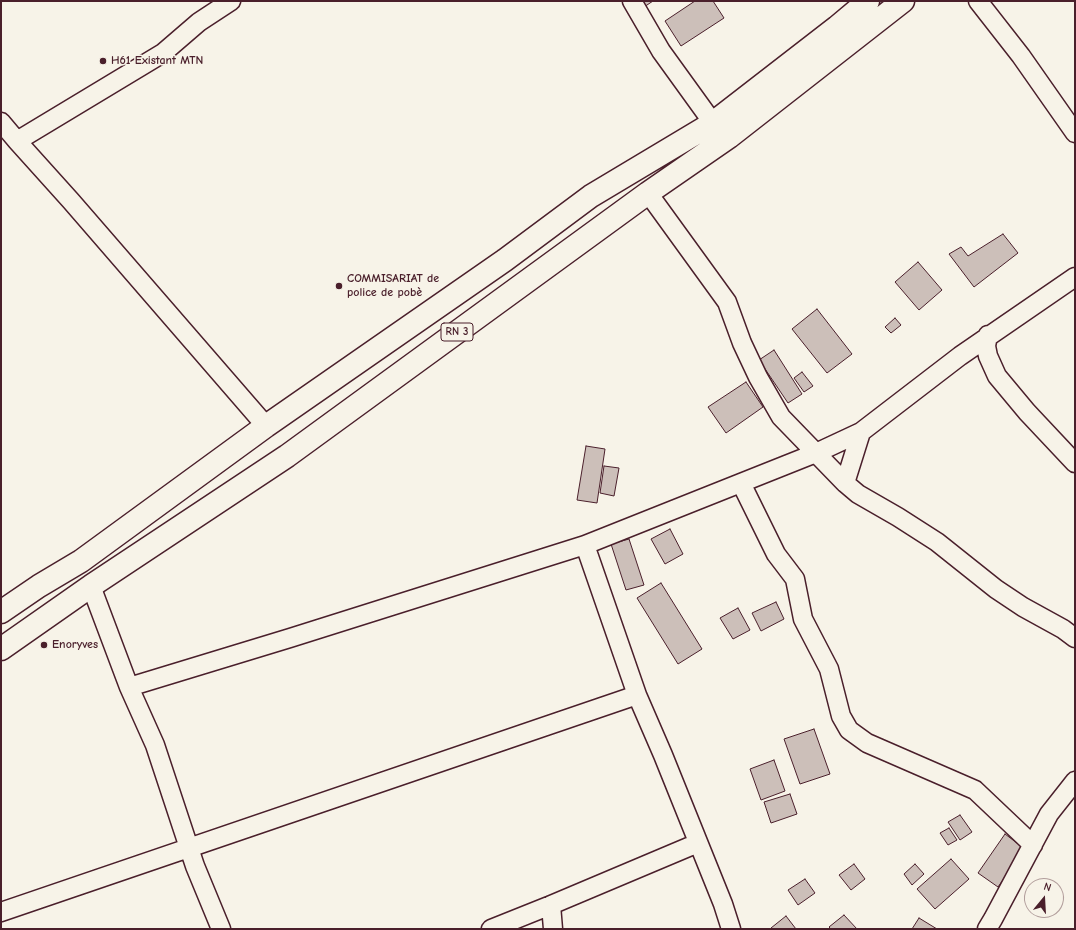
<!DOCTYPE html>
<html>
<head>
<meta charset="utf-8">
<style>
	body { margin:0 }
	#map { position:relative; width:1076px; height:930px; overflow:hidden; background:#f7f3e8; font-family:"Comic Neue",sans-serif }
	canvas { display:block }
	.frame { position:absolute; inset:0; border:2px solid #4a1f2b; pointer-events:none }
	.north { position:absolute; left:1024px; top:878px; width:40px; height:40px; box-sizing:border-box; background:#f7f3e8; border:1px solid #b29e9c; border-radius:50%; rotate:18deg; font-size:11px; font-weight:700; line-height:16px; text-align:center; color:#4a1f2b }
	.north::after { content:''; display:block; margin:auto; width:14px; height:18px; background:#4a1f2b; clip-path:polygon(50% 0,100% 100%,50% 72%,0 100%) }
</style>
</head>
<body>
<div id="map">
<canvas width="1076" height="930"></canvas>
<div class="frame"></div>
<div class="north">N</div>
</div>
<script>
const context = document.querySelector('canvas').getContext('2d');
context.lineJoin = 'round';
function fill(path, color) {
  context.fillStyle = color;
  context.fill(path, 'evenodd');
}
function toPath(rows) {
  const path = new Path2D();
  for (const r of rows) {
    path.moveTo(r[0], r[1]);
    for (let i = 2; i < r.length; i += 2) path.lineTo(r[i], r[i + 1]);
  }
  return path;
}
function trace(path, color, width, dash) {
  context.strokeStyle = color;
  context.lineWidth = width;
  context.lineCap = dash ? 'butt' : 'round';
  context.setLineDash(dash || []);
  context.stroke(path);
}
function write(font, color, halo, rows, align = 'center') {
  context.font = font + ' "Comic Neue",sans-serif';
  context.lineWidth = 3;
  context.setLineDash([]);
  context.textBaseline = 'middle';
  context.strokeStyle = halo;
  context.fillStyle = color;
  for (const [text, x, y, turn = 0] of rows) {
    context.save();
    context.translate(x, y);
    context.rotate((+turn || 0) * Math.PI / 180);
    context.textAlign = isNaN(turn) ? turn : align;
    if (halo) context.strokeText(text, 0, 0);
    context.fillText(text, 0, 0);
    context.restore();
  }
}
const building = toPath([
	[640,1,653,1,644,7,640,1],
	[695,1,713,1,724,18,681,46,665,21,695,1],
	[1003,234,1018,253,974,287,949,254,961,247,968,256,1003,234],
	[918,262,942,290,919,310,895,282,918,262],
	[817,309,852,354,827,373,792,329,817,309],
	[895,318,901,325,891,333,885,327,895,318],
	[774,350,802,394,788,403,759,360,774,350],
	[802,372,813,386,804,392,794,378,802,372],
	[746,382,763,407,726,433,708,407,746,382],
	[586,446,605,449,597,503,577,500,586,446],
	[604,466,619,468,614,496,600,493,604,466],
	[670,529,683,554,665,564,651,539,670,529],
	[629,539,644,585,626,590,611,544,629,539],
	[661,583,702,649,678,664,637,598,661,583],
	[776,602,784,619,761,631,752,613,776,602],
	[738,608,750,630,733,639,720,618,738,608],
	[814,729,830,774,800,784,784,739,814,729],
	[774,760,785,791,761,800,750,769,774,760],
	[790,794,797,814,771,823,764,802,790,794],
	[960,815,972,832,960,840,948,822,960,815],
	[949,828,957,840,948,845,940,833,949,828],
	[1005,834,1025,849,998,887,978,873,1005,834],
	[951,859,969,879,935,909,917,889,951,859],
	[854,864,865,879,851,890,839,875,854,864],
	[915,864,924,874,912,885,904,874,915,864],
	[805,879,815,893,798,905,788,890,805,879],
	[844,915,857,929,831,929,829,927,844,915],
	[786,916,796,929,772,929,771,928,786,916],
	[919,918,937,929,912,929,919,918]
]);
const street = toPath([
	[632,1,661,51,713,123],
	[978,1,1021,56,1075,133],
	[1,122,17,141,71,201,266,426],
	[17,141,163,53,199,22,231,1],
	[648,193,727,302,742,343,758,377,781,417,845,483,858,494,898,517,937,542,996,589,1023,607,1063,629,1075,638],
	[988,335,986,346,988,356,997,376,1027,412,1075,463],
	[741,483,776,554,795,579,803,619,829,669,841,716,849,730,867,743,975,790,1033,845],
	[845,483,861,432],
	[585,545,637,695,663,755,723,904,731,929],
	[91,586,129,687,155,745,195,866,221,929],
	[129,687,290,638,585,545,816,453,861,432,960,356,1075,277],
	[551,905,553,929],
	[1,912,637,695],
	[491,929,551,905,698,843],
	[987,929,993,919,1049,814,1075,781]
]);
const primary = toPath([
	[1,612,39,586,81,561,266,426,505,260,591,196,713,123,837,27,868,1],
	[1,649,91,586,287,456,648,193,729,137,903,1]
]);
const markers = [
	[103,61,4,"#4a1f2b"],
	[339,286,4,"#4a1f2b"],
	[44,645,4,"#4a1f2b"]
];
const shields = [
	[457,332,32]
];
const shieldNames = [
	["RN 3",457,332]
];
const poiNames = [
	["H61 Existant MTN",111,61],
	["COMMISARIAT de",347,279],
	["police de pobè",347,293],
	["Enoryves",52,645]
];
fill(building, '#ccbfb9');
trace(building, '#4a1f2b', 1);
trace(street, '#4a1f2b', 21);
trace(primary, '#4a1f2b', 25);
trace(street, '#f7f3e8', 18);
trace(primary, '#f7f3e8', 22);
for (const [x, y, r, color] of markers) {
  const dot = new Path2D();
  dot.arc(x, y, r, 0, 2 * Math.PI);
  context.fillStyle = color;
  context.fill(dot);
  trace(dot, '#f7f3e8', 1.5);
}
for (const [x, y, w] of shields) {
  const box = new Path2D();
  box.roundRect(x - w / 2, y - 9, w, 18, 3);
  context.fillStyle = '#f7f3e8';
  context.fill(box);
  trace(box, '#4a1f2b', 1);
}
write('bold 11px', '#4a1f2b', null, shieldNames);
write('bold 12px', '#4a1f2b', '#f7f3e8', poiNames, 'left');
</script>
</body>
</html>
